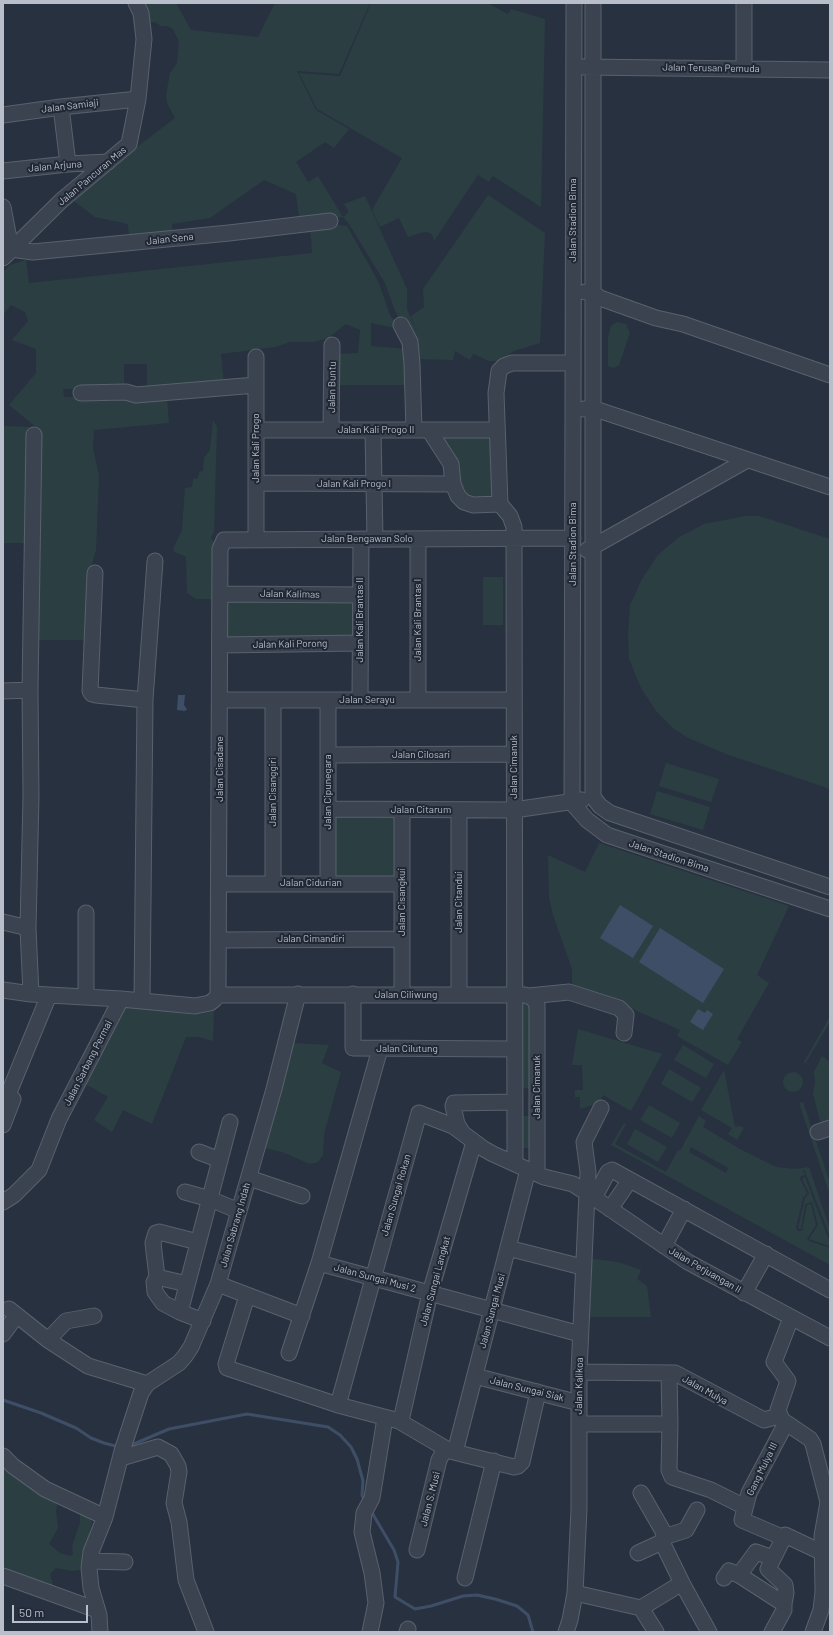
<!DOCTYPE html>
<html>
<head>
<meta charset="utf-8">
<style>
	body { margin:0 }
	#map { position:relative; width:833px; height:1635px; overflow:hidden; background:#283140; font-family:Barlow,sans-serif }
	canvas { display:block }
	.frame { position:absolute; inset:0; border:4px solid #b8beca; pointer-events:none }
	.scale { position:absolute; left:12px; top:1605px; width:76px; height:18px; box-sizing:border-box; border:2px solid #b8beca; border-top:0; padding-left:5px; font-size:12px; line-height:14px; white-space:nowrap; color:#b8beca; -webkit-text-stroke:3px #202835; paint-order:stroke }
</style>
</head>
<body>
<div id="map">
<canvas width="833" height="1635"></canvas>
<div class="frame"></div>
<div class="scale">50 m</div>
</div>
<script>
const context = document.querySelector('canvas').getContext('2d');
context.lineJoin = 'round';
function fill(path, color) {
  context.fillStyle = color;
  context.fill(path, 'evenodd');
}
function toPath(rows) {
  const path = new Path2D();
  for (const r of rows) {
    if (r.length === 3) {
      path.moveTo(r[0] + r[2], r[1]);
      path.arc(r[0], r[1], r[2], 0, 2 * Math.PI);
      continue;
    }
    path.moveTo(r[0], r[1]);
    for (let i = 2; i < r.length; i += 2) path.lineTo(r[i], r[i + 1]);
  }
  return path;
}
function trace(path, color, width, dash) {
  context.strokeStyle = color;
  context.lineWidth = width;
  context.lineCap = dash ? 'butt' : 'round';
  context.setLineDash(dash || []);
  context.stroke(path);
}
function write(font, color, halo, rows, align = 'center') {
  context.font = font + ' Barlow,sans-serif';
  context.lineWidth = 4;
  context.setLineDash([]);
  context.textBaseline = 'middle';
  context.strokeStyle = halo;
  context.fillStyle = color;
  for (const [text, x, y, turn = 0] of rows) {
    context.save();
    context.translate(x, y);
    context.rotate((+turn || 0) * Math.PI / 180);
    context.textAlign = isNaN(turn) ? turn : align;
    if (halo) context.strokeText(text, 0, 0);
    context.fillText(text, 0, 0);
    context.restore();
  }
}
const green = toPath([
	[145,3,176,3,191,30,258,37,275,3,370,3,339,74,297,71,316,110,349,129,334,148,325,142,296,162,308,182,318,176,343,217,349,212,344,204,365,196,407,289,407,309,417,332,411,316,424,307,423,289,488,195,545,233,540,343,514,351,498,361,489,361,473,354,470,360,455,351,453,360,417,359,404,322,398,317,394,308,385,283,349,224,343,217,299,217,296,194,264,180,210,218,172,224,173,235,129,238,128,224,95,217,70,198,175,118,167,103,166,95,170,73,177,63,179,42,173,29,167,26,161,26,155,22,150,22,146,18],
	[371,3,487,3,508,14,511,9,545,19,541,207,493,176,489,182,478,175,434,241,432,234,427,232,420,233,408,237,399,218,380,227,372,210,402,158,317,109,299,73,340,76],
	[325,224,347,226,378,281,390,315,400,329,371,323,371,346,408,349,409,385,336,385,336,354,358,353,360,330,346,324,328,338,314,342,290,342,275,347,221,354,224,384,147,390,147,364,124,364,124,390,63,389,64,397,167,398,169,423,94,430,93,448,99,476,96,550,91,568,87,640,36,640,37,428,9,405,36,373,36,349,12,340,28,321,25,312,11,305,3,315,3,272,10,265,26,260,29,283,312,253,310,226],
	[617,322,626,324,630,333,619,365,614,368,608,366,608,337,611,326],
	[213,420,217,427,214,532,211,538,215,543,214,599,196,599,187,593,186,557,175,552,173,549,182,530,185,488,192,487,193,479,198,478,199,472,203,471,204,458,210,450],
	[3,426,29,427,26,543,4,543,3,542],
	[491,434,496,498,470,497,462,491,441,437],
	[745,516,758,516,772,520,830,539,830,789,726,754,688,738,673,728,656,711,641,688,629,659,628,634,630,605,642,579,658,555,679,537,704,524],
	[483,577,503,577,503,625,483,625],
	[225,599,357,600,357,630,352,637,346,639,225,637],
	[666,763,719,779,711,802,659,786],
	[657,791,710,807,703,830,650,814],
	[333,815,398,815,397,879,332,879],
	[599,843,789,906,757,975,769,983,737,1039,742,1042,728,1065,677,1036,680,1030,592,991,572,988,572,969,553,915,549,898,548,855,585,872],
	[520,1001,531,1001,531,1088,520,1088],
	[122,1004,194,1015,214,1011,213,1041,199,1037,186,1037,152,1124,123,1110,112,1132,94,1120,108,1097,82,1082],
	[830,1016,830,1022,805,1064,804,1062],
	[578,1029,662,1054,631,1111,603,1095,599,1103,580,1109,580,1097,575,1097,575,1090,583,1090,582,1065,572,1065],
	[293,1043,329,1045,322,1063,341,1072,324,1134,323,1155,318,1162,310,1164,282,1152,265,1148],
	[683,1045,714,1064,706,1078,674,1060],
	[822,1056,830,1062,830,1124,821,1125,813,1094,815,1082,814,1072],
	[669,1069,701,1088,692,1102,661,1084],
	[724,1070,735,1127,741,1126,744,1128,737,1140,728,1134,732,1128,701,1110],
	[793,1082,10],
	[803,1102,830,1183,830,1195,799,1103],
	[649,1105,680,1123,672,1138,640,1120],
	[519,1116,532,1116,532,1148,519,1148],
	[699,1116,706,1121,703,1127,740,1149,776,1167,795,1169,809,1167,830,1229,830,1237,804,1169,803,1170,805,1175,801,1176,800,1179,807,1193,803,1198,796,1228,798,1231,802,1231,807,1205,811,1204,816,1225,807,1239,809,1241,830,1248,830,1265,611,1145,624,1123,626,1124,615,1144,666,1172,678,1150,680,1151],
	[691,1147,728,1168,726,1173,689,1152],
	[635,1129,667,1147,658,1162,627,1144],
	[805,1177,830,1243,829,1246,809,1239,818,1225,812,1202,805,1204,801,1229,798,1228,805,1198,809,1193,802,1179],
	[586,1258,618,1262,641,1270,637,1279,647,1286,651,1317,588,1317],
	[3,1460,58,1499,56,1511,58,1528,49,1544,60,1553,70,1556,73,1554,72,1546,80,1523,80,1511,90,1516,92,1523,80,1570,72,1571,56,1568,50,1574,53,1586,52,1590,3,1584]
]);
const water = toPath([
	[178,695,185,695,184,705,187,709,185,711,177,710],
	[620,905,653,926,633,958,600,938],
	[660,928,724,969,703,1003,639,962],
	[698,1009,705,1013,707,1010,713,1014,703,1030,690,1022]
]);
const stream = toPath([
	[3,1400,41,1413,76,1428,91,1438,104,1443,119,1447],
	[129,1446,169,1429,247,1414,328,1427,340,1435,351,1447,357,1459,363,1481,362,1495,365,1501],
	[371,1511,394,1550,398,1562,395,1597,415,1609,431,1606,463,1596,477,1595,495,1599,517,1606,528,1615,533,1632]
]);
const minor = toPath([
	[574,3,572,803,587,820,607,835,830,909],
	[593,3,593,797,600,806,610,813,830,887],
	[744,3,744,69],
	[583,67,830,70],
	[61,107,68,164],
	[3,115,61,107,138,99],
	[3,171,68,164,108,162],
	[3,207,11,249,33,252,229,233,330,221],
	[3,258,62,200,129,144,138,99,144,39,141,13,136,3],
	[585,292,592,292,600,298,656,318,683,324,830,375],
	[401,325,410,342,412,364,414,430],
	[256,357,256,539],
	[81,393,126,392,136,395,256,385],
	[584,409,592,408,830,487],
	[331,429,332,345],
	[256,430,497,430],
	[373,430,375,539],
	[429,430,451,464,453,484,458,496,464,502,473,505,500,504,510,516,514,527,515,1163],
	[256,483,453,484],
	[500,504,496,393,499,371,504,366,512,363,573,363],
	[418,539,418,700],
	[587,550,747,460],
	[95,573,90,691,92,694,96,695,145,700],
	[220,594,361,595],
	[220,645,360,643],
	[3,691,30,690],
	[220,700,513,700],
	[273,700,273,883],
	[328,700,328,883],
	[360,700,361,539],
	[328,755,514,754],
	[328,809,514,810,582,800],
	[402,810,402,995],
	[219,884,402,884],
	[86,913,86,997],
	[3,922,28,928,31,994],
	[28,928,31,796,30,690,34,435],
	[219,940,402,939],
	[3,990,31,994,121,999,195,1006,210,1003,215,999,218,995],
	[353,994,353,1048,514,1049],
	[218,995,220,549,224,540,573,538],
	[218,995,525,995,533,998,537,1005,537,1173],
	[459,995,459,810],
	[529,996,569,992,619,1008,626,1015,624,1033],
	[142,1001,145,700,155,561],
	[3,1107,49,995],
	[601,1108,584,1142,588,1172,587,1193,688,1262,830,1338],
	[3,1125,13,1099],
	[462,1132,457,1124,453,1106,454,1103,515,1102],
	[818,1132,830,1128],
	[199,1152,220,1160],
	[249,1178,302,1196],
	[185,1192,210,1199,239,1211],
	[594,1198,608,1172,612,1170,830,1290],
	[3,1202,14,1195,39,1170,59,1119,121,999],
	[610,1209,630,1180],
	[198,1242,159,1232,156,1233,153,1243,157,1277,154,1282,155,1292,163,1303,180,1312,203,1321],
	[664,1246,684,1209],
	[508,1248,582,1267],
	[319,1263,580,1334],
	[157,1277,187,1284],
	[218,1284,302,1316],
	[744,1293,766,1254],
	[247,1296,226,1364,227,1368,338,1405,399,1421,450,1451,514,1467,518,1466,522,1462,538,1392],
	[9,1309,48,1340,88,1366,147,1384],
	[180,1312,230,1122],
	[791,1318,774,1362,788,1381,778,1410,782,1420,810,1439,813,1444,828,1502,822,1536,823,1592,821,1610,813,1632],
	[3,1334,17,1315],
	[48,1340,66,1321,94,1316],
	[289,1353,319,1263,380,1049],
	[579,1372,675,1373,764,1420,779,1416],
	[669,1373,670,1424],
	[475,1376,579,1403],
	[338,1405,419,1113,453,1126,484,1149,493,1154,544,1177,573,1184,587,1193,579,1372,579,1509,575,1593,570,1620,566,1632],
	[399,1421,402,1416,430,1293,474,1142],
	[579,1424,670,1424,669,1470,672,1477,711,1490,745,1507],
	[455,1452,528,1170],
	[3,1456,13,1466,45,1489,105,1517],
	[121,1458,158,1447,171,1454,178,1466,179,1472,174,1503,179,1522,186,1580,206,1632],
	[641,1493,664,1533,662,1542,682,1583],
	[664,1537,686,1530,697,1510],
	[784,1538,742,1520,749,1493,786,1423],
	[417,1550,439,1460,445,1449],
	[638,1553,662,1542],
	[90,1561,125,1562],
	[3,1576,97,1610],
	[465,1578,494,1461],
	[724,1578,729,1571,739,1575],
	[575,1593,641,1608,656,1632],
	[784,1604,786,1593,785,1585,768,1569,785,1535,821,1552],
	[641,1608,682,1583,709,1632],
	[100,1632,99,1615,91,1588,89,1568,91,1552,105,1517,122,1451,141,1393,147,1384,179,1363,185,1356,191,1347,218,1284,274,1089,298,994],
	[370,1632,376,1603,372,1573,362,1532,363,1523,364,1513,372,1498,385,1418],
	[407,1632,408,1629],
	[772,1632,784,1610,784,1604,739,1575,756,1552,773,1558]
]);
const streetNames = [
	["Jalan Terusan Pemuda",711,68,1],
	["Jalan Samiaji",70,106,-7],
	["Jalan Arjuna",55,166,-5],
	["Jalan Pancuran Mas",92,176,-40],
	["Jalan Stadion Bima",573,220,-90],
	["Jalan Sena",170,239,-6],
	["Jalan Buntu",332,387,-89],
	["Jalan Kali Progo II",376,430],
	["Jalan Kali Progo",256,448,-90],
	["Jalan Kali Progo I",354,484],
	["Jalan Bengawan Solo",367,539],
	["Jalan Stadion Bima",573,544,-90],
	["Jalan Kalimas",290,594,1],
	["Jalan Kali Brantas II",360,620,-90],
	["Jalan Kali Brantas I",418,620,-90],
	["Jalan Kali Porong",290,644,-1],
	["Jalan Serayu",367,700],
	["Jalan Cilosari",421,755],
	["Jalan Cimanuk",514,767,-90],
	["Jalan Cisadane",220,769,-90],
	["Jalan Cisanggiri",273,792,-90],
	["Jalan Cipunegara",328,792,-90],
	["Jalan Citarum",421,810],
	["Jalan Stadion Bima",669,856,18],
	["Jalan Cidurian",311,883],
	["Jalan Cisangkui",402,902,-90],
	["Jalan Citandui",459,902,-90],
	["Jalan Cimandiri",311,939],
	["Jalan Ciliwung",406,995],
	["Jalan Cilutung",407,1049],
	["Jalan Sarbang Permai",88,1063,-63],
	["Jalan Cimanuk",537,1087,-90],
	["Jalan Sungai Rokan",396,1195,-74],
	["Jalan Sabrang Indah",235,1225,-74],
	["Jalan Perjuangan II",705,1270,30],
	["Jalan Sungai Musi 2",375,1278,15],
	["Jalan Sungai Langkat",435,1281,-75],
	["Jalan Sungai Musi",492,1311,-75],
	["Jalan Kalikoa",579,1386,-89],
	["Jalan Sungai Siak",527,1389,14],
	["Jalan Mulya",705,1390,29],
	["Gang Mulya III",762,1469,-64],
	["Jalan S. Musi",430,1499,-76]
];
fill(green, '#2b3f42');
fill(water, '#3f4e67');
trace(stream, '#3f4e67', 3);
trace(minor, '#59616d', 17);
trace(minor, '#3c4350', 15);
write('10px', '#b8beca', '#202835', streetNames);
</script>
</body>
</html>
